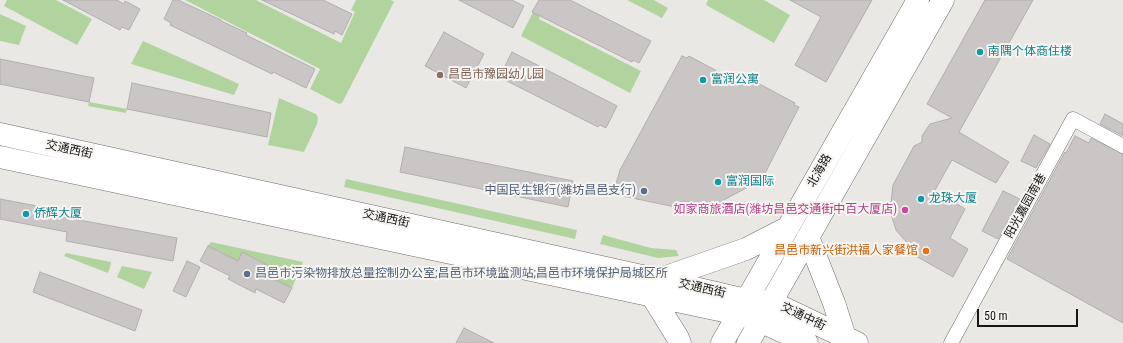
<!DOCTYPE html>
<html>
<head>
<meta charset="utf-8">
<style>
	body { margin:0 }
	#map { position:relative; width:1123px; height:343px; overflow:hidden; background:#eae8e5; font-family:"Roboto Condensed",sans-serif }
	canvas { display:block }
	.scale { position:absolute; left:977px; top:309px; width:101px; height:18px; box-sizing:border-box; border:2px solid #171615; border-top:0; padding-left:5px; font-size:12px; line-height:14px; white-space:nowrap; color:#171615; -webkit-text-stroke:3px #f7f5f2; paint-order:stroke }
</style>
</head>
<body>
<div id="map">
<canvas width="1123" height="343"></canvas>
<div class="scale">50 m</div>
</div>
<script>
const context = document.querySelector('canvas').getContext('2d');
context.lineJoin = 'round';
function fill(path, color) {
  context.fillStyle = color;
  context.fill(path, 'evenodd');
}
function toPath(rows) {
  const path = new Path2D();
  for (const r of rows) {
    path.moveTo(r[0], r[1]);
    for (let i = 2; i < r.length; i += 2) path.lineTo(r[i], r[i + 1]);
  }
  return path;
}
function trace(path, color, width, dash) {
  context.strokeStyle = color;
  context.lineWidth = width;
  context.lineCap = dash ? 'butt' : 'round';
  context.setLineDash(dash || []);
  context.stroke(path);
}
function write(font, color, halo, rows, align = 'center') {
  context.font = font + ' "Roboto Condensed","Noto Sans SC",sans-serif';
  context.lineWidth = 4;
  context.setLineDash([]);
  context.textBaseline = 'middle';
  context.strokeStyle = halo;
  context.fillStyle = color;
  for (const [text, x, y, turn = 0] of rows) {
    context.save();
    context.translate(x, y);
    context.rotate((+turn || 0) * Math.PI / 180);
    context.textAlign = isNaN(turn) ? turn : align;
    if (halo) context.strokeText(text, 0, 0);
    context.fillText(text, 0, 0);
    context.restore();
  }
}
const green = toPath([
	[7,0,56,0,92,19,77,45,4,6],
	[185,0,256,0,341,43,355,12,351,10,356,0,391,0,394,2,342,103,339,104,310,89,320,69],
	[627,0,654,0,668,8,662,18],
	[708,0,764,0,790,15,774,43,706,5],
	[533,12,540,16,539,19,641,71,630,93,521,36],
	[0,14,26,26,19,45,0,41],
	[143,41,239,84,234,95,131,64],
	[279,98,316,114,318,118,317,124,304,152,268,145],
	[89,102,127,109,126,113,88,106],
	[346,179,577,230,575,239,344,187],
	[603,235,651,248,676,250,679,256,658,258,600,244],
	[211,242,303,262,292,288,264,274,268,266,242,252,238,261,208,246],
	[66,253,111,262,110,267,108,273,64,256],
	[122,266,152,272,144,289,117,277]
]);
const building = toPath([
	[63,0,117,0,124,4,125,1,140,9,129,30,122,27,120,30,63,0],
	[173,0,178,0,221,20,221,21,247,33,246,35,315,69,306,88,273,72,272,74,170,25,171,23,164,19,173,0],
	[262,0,323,0,352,14,342,35,335,31,334,34,262,0],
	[459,0,512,0,524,6,513,28,459,0],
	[539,0,570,0,651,41,639,63,633,60,632,62,532,12,539,0],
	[790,0,872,0,826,82,795,65,821,17,790,0],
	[985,0,1033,0,959,132,1009,162,996,183,952,160,935,190,965,209,950,238,968,249,953,277,914,255,908,244,896,230,890,211,893,185,914,146,922,142,922,136,930,124,952,118,927,104,985,0],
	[444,32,484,54,466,88,425,66,444,32],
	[512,52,617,106,606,128,600,125,598,127,505,80,507,77,501,74,512,52],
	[682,56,687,58,689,56,743,85,746,80,751,83,752,80,795,103,794,105,799,107,758,187,752,185,720,202,707,203,682,201,680,208,613,194,620,170,682,56],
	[0,59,94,78,89,102,0,84,0,59],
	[132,83,271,113,267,137,127,109,132,83],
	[1105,114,1123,124,1123,136,1100,124,1105,114],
	[1034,135,1050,144,1036,168,1021,161,1034,135],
	[1075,136,1089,143,1091,138,1123,154,1123,323,1007,259,1065,152,1066,153,1075,136],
	[405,147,573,181,568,207,400,172,405,147],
	[1003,191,1020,199,998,239,982,231,1003,191],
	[0,199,53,209,52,215,177,238,173,261,66,241,67,232,0,219,0,199],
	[208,246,238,261,242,252,269,266,264,274,292,288,284,303,256,289,255,293,228,279,230,276,200,261,208,246],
	[187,261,200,267,186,297,173,291,187,261],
	[40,272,142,310,135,331,33,292,40,272],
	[464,328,494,343,456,343,464,328]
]);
const street = toPath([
	[951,343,1073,119,1123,146]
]);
const primary = toPath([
	[0,134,660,280,746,300,771,302,857,343],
	[0,157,738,314,760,321,807,343],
	[808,237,834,303,845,337],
	[660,279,746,249,787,228],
	[652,296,678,338,680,343],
	[722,343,918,0],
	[748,343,943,0]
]);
const markers = [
	[980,52,4,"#0f9aa8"],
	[440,75,4,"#8d6e63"],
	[703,80,4,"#0f9aa8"],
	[718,182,4,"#0f9aa8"],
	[644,191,4,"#5c6f8a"],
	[921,199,4,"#0f9aa8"],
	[905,210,4,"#d1479c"],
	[26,214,4,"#0f9aa8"],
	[926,251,4,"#e8710a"],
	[247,274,4,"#5c6f8a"]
];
const cultureNames = [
	["南隅个体商住楼",988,52],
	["富润公寓",711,80],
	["富润国际",726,182],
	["龙珠大厦",929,199],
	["侨辉大厦",34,214]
];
const educationNames = [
	["昌邑市豫园幼儿园",448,75]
];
const streetNames = [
	["交通西街",69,150,12],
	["北海路",820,171,-60],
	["阳光嘉园南巷",1026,206,-61],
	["交通西街",386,219,12],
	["交通西街",702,289,13],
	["交通中街",803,317,26]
];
const serviceNames = [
	["中国民生银行(潍坊昌邑支行)",636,191],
	["昌邑市污染物排放总量控制办公室;昌邑市环境监测站;昌邑市环境保护局城区所",255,274,"left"]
];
const hotelNames = [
	["如家商旅酒店(潍坊昌邑交通街中百大厦店)",897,210]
];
const foodNames = [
	["昌邑市新兴街洪福人家餐馆",918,251]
];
fill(green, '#b1d49e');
fill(building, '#cac6c6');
trace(building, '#b2aeae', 1);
trace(street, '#6f6d6b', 15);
trace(primary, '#6f6d6b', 23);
trace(street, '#fff', 14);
trace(primary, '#fff', 22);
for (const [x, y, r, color] of markers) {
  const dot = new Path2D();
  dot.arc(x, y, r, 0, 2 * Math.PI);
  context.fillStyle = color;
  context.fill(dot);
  trace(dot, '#f7f5f2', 1.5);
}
write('12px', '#0d838f', '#f7f5f2', cultureNames, 'left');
write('12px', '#785e54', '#f7f5f2', educationNames, 'left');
write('12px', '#171615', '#f7f5f2', streetNames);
write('12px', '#4e5e75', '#f7f5f2', serviceNames, 'right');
write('12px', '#b23c85', '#f7f5f2', hotelNames, 'right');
write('12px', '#c56008', '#f7f5f2', foodNames, 'right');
</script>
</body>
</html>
